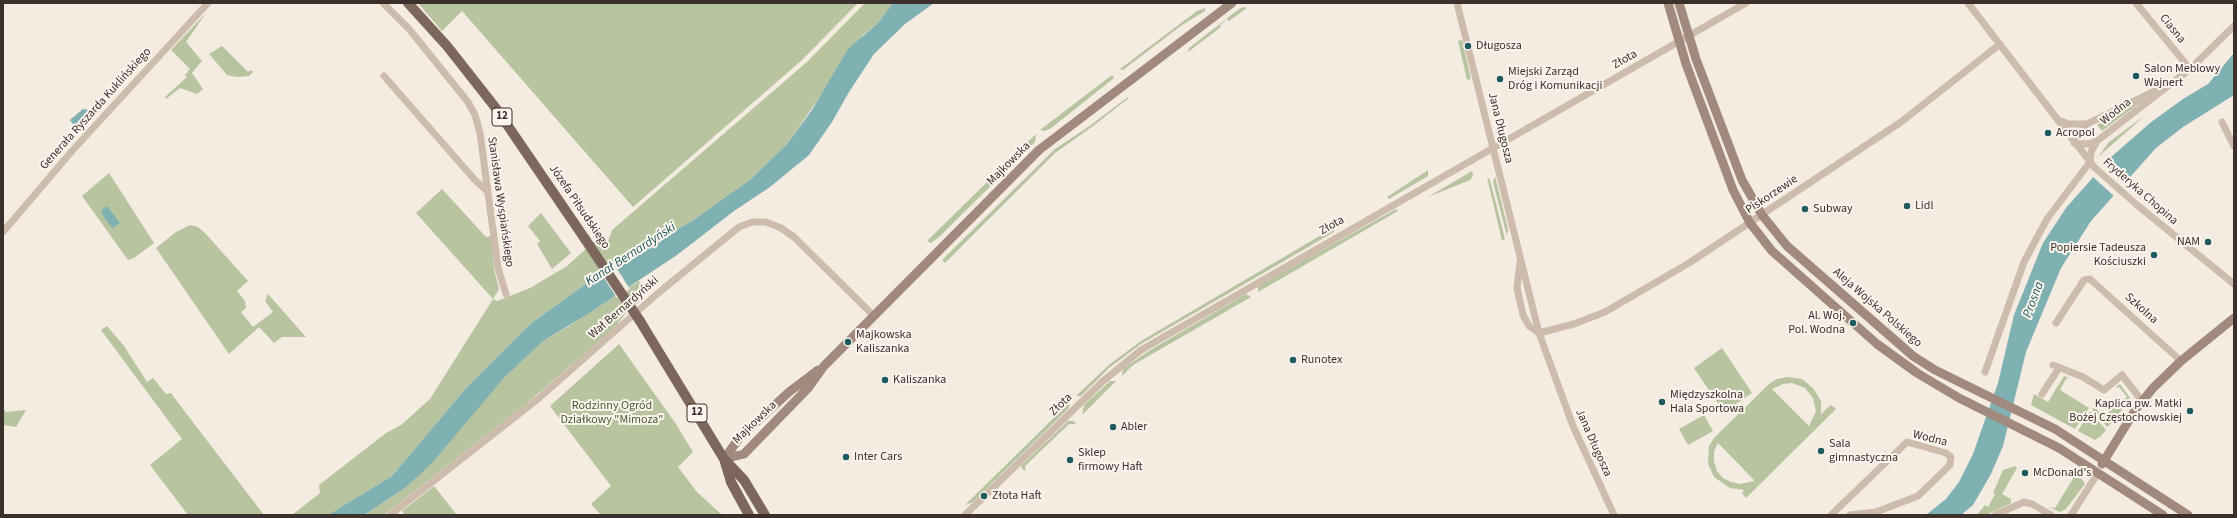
<!DOCTYPE html>
<html>
<head>
<meta charset="utf-8">
<style>
	body { margin:0 }
	#map { position:relative; width:2237px; height:518px; overflow:hidden; background:#f4ebe1; font-family:"Source Sans 3",sans-serif }
	canvas { display:block }
	.frame { position:absolute; inset:0; border:4px solid #3b302b; pointer-events:none }
</style>
</head>
<body>
<div id="map">
<canvas width="2237" height="518"></canvas>
<div class="frame"></div>
</div>
<script>
const context = document.querySelector('canvas').getContext('2d');
context.lineJoin = 'round';
function fill(path, color) {
  context.fillStyle = color;
  context.fill(path, 'evenodd');
}
function toPath(rows) {
  const path = new Path2D();
  for (const r of rows) {
    path.moveTo(r[0], r[1]);
    for (let i = 2; i < r.length; i += 2) path.lineTo(r[i], r[i + 1]);
  }
  return path;
}
function trace(path, color, width, dash) {
  context.strokeStyle = color;
  context.lineWidth = width;
  context.lineCap = dash ? 'butt' : 'round';
  context.setLineDash(dash || []);
  context.stroke(path);
}
function write(font, color, halo, rows, align = 'center') {
  context.font = font + ' "Source Sans 3",sans-serif';
  context.lineWidth = 4;
  context.setLineDash([]);
  context.textBaseline = 'middle';
  context.strokeStyle = halo;
  context.fillStyle = color;
  for (const [text, x, y, turn = 0] of rows) {
    context.save();
    context.translate(x, y);
    context.rotate((+turn || 0) * Math.PI / 180);
    context.textAlign = isNaN(turn) ? turn : align;
    if (halo) context.strokeText(text, 0, 0);
    context.fillText(text, 0, 0);
    context.restore();
  }
}
const green = toPath([
	[418,3,858,3,802,60,633,207,462,11,442,31],
	[865,3,893,3,878,23,863,35,787,144,751,179,695,219,590,281,530,324,467,387,392,476,328,515,292,515,320,493,319,485,386,433,401,425,430,399,493,299,416,213,442,189,486,237,491,236,494,269,499,289,493,299,497,301,530,288,567,266,599,237,606,241,609,239,612,230,807,62],
	[1243,7,1247,8,1229,21,1227,19,1220,25,1221,27,1188,52,1189,48,1239,9],
	[1205,8,1205,11,1182,25,1123,70,1120,69,1197,11],
	[206,13,186,42,202,61,192,73,203,89,197,94,180,88,166,99,165,97,187,77,185,75,190,69,171,50],
	[1462,40,1471,79,1467,80,1459,45,1458,41],
	[222,46,248,72,251,70,253,72,249,76,237,77,227,75,209,54],
	[1112,75,1114,78,1050,129,1044,131,1040,130],
	[1128,97,1129,98,1093,126,1055,153,945,263,942,260,1055,149,1088,127],
	[2144,100,2102,131,2097,125,2143,100],
	[2140,119,2141,119,2098,157,2109,142],
	[1036,134,1035,142,939,237,931,243,927,241],
	[1428,170,1428,176,1389,199,1387,197],
	[1472,171,1473,176,1470,180,1428,197],
	[109,173,154,243,134,258,128,260,82,196],
	[1495,176,1508,229,1507,236,1493,182],
	[1487,177,1490,180,1505,239,1502,241],
	[1396,209,1398,211,1258,292,1258,286],
	[541,213,571,253,552,269,537,244,540,241,528,226],
	[190,225,198,227,205,233,248,281,237,291,245,301,246,308,241,312,253,327,273,312,265,301,268,294,306,337,282,337,274,343,259,327,229,354,156,248,176,232],
	[1335,227,1334,232,1141,344,1109,368,1081,396,1076,396,1110,364,1141,341],
	[639,281,647,290,644,294,644,298,629,309,615,327,584,354,526,404,384,515,364,515,405,488,503,379,543,341,569,326],
	[1246,294,1251,297,1133,365,1122,376,1123,369,1147,352],
	[107,326,124,346,147,382,153,378,166,394,171,393,176,400,264,515,188,515,150,465,182,439,101,330],
	[619,344,676,424,693,452,678,467,697,492,722,515,601,515,591,504,611,486,550,406],
	[1722,348,1752,393,1724,412,1694,368],
	[2064,376,2069,378,2066,379,2060,390,2089,408,2075,429,2031,405,2034,394,2048,402],
	[1788,377,1802,379,1813,388,1821,401,1821,414,1831,405,1836,409,1746,498,1742,493,1744,490,1730,488,1714,477,1708,464,1709,446,1714,438,1769,384,1777,379],
	[1792,383,1805,388,1813,398,1816,411,1809,426,1772,389,1783,384],
	[1718,443,1754,480,1754,481,1741,484,1731,482,1723,478,1717,471,1714,461,1714,451],
	[1110,381,1116,381,1082,415,1084,405],
	[2120,384,2130,398,2114,421,2107,427,2092,409,2095,407,2103,417,2127,397,2119,387,2115,388],
	[1070,402,1069,408,973,502,965,505],
	[3,408,6,412,26,410,16,427,3,425],
	[2090,411,2106,430,2101,436,2095,440,2078,431],
	[1704,415,1713,431,1688,445,1679,429],
	[1068,421,1074,421,1076,424,1069,424,1025,466,1026,471,1022,469,1021,466],
	[2015,466,2017,468,2002,494,2011,499,2011,503,1986,515,1977,515,1985,505,1988,507,1995,494,1993,493,2003,470],
	[2074,477,2082,479,2085,484,2066,509,2060,512,2049,507,2055,508],
	[434,486,457,515,405,515,402,511]
]);
const water = toPath([
	[893,3,934,3,905,24,874,54,849,92,832,122,809,155,770,187,734,211,677,255,588,314,543,341,503,379,431,464,405,488,364,515,328,515,392,476,467,387,530,324,590,281,695,219,751,179,787,144,812,110,848,49,878,23],
	[2234,53,2234,95,2183,127,2156,148,2091,221,2061,268,2026,352,2003,446,1991,474,1973,505,1961,515,1926,515,1946,499,1959,482,1973,454,1998,383,2014,315,2043,243,2066,208,2110,158,2150,123,2183,99,2208,84],
	[83,109,89,110,92,117,80,130,77,130,70,120],
	[107,206,120,223,112,228,102,214,102,210]
]);
const pier = toPath([
	[2103,163,2127,184,2115,197,2092,176],
	[614,264,630,289,617,298,600,272]
]);
const street = toPath([
	[383,3,409,29,468,102,475,115,480,133,498,268,506,294],
	[1457,3,1539,333,1573,426,1614,515],
	[1968,3,2094,167,2137,205,2234,284],
	[2136,3,2190,69],
	[384,76,474,179,488,192],
	[2058,120,2069,124,2087,124],
	[2222,122,2234,146],
	[2074,143,2088,144,2097,141,2190,69,2234,26],
	[2074,143,2077,134,2087,124,2155,91],
	[3,232,72,151,208,3],
	[1520,262,1517,288,1523,315,1529,326,1539,333],
	[2056,323,2084,280,2090,279,2181,361],
	[1539,333,1574,324,1605,312,1689,263,1901,122,2000,44],
	[2053,365,2083,377,2104,390,2122,375,2142,401],
	[1985,372,2024,262,2047,219,2090,162,2091,152,2097,141],
	[2042,394,2059,368],
	[390,515,538,399,657,294,739,227,752,222,766,222,781,228,794,237,874,316],
	[965,515,1102,382,1141,350,1746,3],
	[1831,515,1907,442,1946,453,1951,457,1950,465,1918,496,1876,512,1850,515],
	[1995,515,2024,502,2032,504,2051,515],
	[2071,515,2098,473]
]);
const secondary = toPath([
	[1668,3,1686,64,1733,190,1750,223,1772,251,1877,344,1917,373,1959,398,2059,448,2163,515],
	[1679,3,1696,59,1742,180,1762,215,1787,246,1913,356,1935,370,2055,429,2188,515],
	[724,459,744,454,809,387,824,366,1039,150,1232,3],
	[724,459,740,437,789,392,818,370],
	[2102,464,2136,409,2153,388,2181,361,2234,318]
]);
const primary = toPath([
	[408,3,447,46,495,107,585,239],
	[640,321,724,459,744,480,765,515],
	[725,462,731,482,749,515]
]);
const primaryBridge = toPath([
	[585,239,640,321]
]);
const markers = [
	[1468,46,4,"#1f5a5e"],
	[2136,76,4,"#1f5a5e"],
	[1500,79,4,"#1f5a5e"],
	[2048,133,4,"#1f5a5e"],
	[1907,206,4,"#1f5a5e"],
	[1805,209,4,"#1f5a5e"],
	[2208,242,4,"#1f5a5e"],
	[2154,255,4,"#1f5a5e"],
	[1853,323,4,"#1f5a5e"],
	[848,342,4,"#1f5a5e"],
	[1293,360,4,"#1f5a5e"],
	[885,380,4,"#1f5a5e"],
	[1662,402,4,"#1f5a5e"],
	[2190,411,4,"#1f5a5e"],
	[1113,427,4,"#1f5a5e"],
	[1821,451,4,"#1f5a5e"],
	[846,457,4,"#1f5a5e"],
	[1070,460,4,"#1f5a5e"],
	[2025,473,4,"#1f5a5e"],
	[984,496,4,"#1f5a5e"]
];
const shields = [
	[502,117,20],
	[697,413,20]
];
const shieldNames = [
	["12",502,117],
	["12",697,413]
];
const streetNames = [
	["Ciasna",2172,29,51],
	["Złota",1625,60,-30],
	["Generała Ryszarda Kuklińskiego",96,109,-48],
	["Wodna",2116,112,-38],
	["Jana Długosza",1500,128,76],
	["Majkowska",1009,164,-45],
	["Fryderyka Chopina",2140,192,41],
	["Piskorzewie",1772,195,-34],
	["Stanisława Wyspiańskiego",500,202,82],
	["Józefa Piłsudskiego",579,207,56],
	["Złota",1332,226,-30],
	["Wał Bernardyński",624,308,-41],
	["Aleja Wojska Polskiego",1877,308,41],
	["Szkolna",2141,309,42],
	["Złota",1061,405,-44],
	["Majkowska",755,423,-44],
	["Wodna",1930,439,14],
	["Jana Długosza",1593,443,66]
];
const poiNames = [
	["Długosza",1476,46],
	["Salon Meblowy",2144,69],
	["Wajnert",2144,83],
	["Miejski Zarząd",1508,72],
	["Dróg i Komunikacji",1508,86],
	["Acropol",2056,133],
	["Lidl",1915,206],
	["Subway",1813,209],
	["NAM",2200,242,"right"],
	["Popiersie Tadeusza",2146,248,"right"],
	["Kościuszki",2146,262,"right"],
	["Al. Woj.",1845,316,"right"],
	["Pol. Wodna",1845,330,"right"],
	["Majkowska",856,335],
	["Kaliszanka",856,349],
	["Runotex",1301,360],
	["Kaliszanka",893,380],
	["Międzyszkolna",1670,395],
	["Hala Sportowa",1670,409],
	["Kaplica pw. Matki",2182,404,"right"],
	["Bożej Częstochowskiej",2182,418,"right"],
	["Abler",1121,427],
	["Sala",1829,444],
	["gimnastyczna",1829,458],
	["Sklep",1078,453],
	["firmowy Haft",1078,467],
	["Inter Cars",854,457],
	["McDonald's",2033,473],
	["Złota Haft",992,496]
];
const parkNames = [
	["Rodzinny Ogród",612,406],
	["Działkowy \"Mimoza\"",612,420]
];
const waterNames = [
	["Kanał Bernardyński",631,255,-33],
	["Prosna",2034,300,-70]
];
fill(green, '#b8c4a0');
fill(water, '#7fb0b2');
fill(pier, '#f4ebe1');
trace(street, '#cdbbac', 7);
trace(secondary, '#a18a7d', 9);
trace(primary, '#7d675c', 10);
trace(primaryBridge, '#7d675c', 10);
for (const [x, y, r, color] of markers) {
  const dot = new Path2D();
  dot.arc(x, y, r, 0, 2 * Math.PI);
  context.fillStyle = color;
  context.fill(dot);
  trace(dot, '#fbf5ee', 1.5);
}
for (const [x, y, w] of shields) {
  const box = new Path2D();
  box.roundRect(x - w / 2, y - 9, w, 18, 3);
  context.fillStyle = '#fbf5ee';
  context.fill(box);
  trace(box, '#3b302b', 1);
}
write('bold 11px', '#3b302b', null, shieldNames);
write('12px', '#3b302b', '#fbf5ee', streetNames);
write('12px', '#3b302b', '#fbf5ee', poiNames, 'left');
write('12px', '#4a5a2e', '#fbf5ee', parkNames);
write('italic 13px', '#1f5a5e', '#fbf5ee', waterNames);
</script>
</body>
</html>
